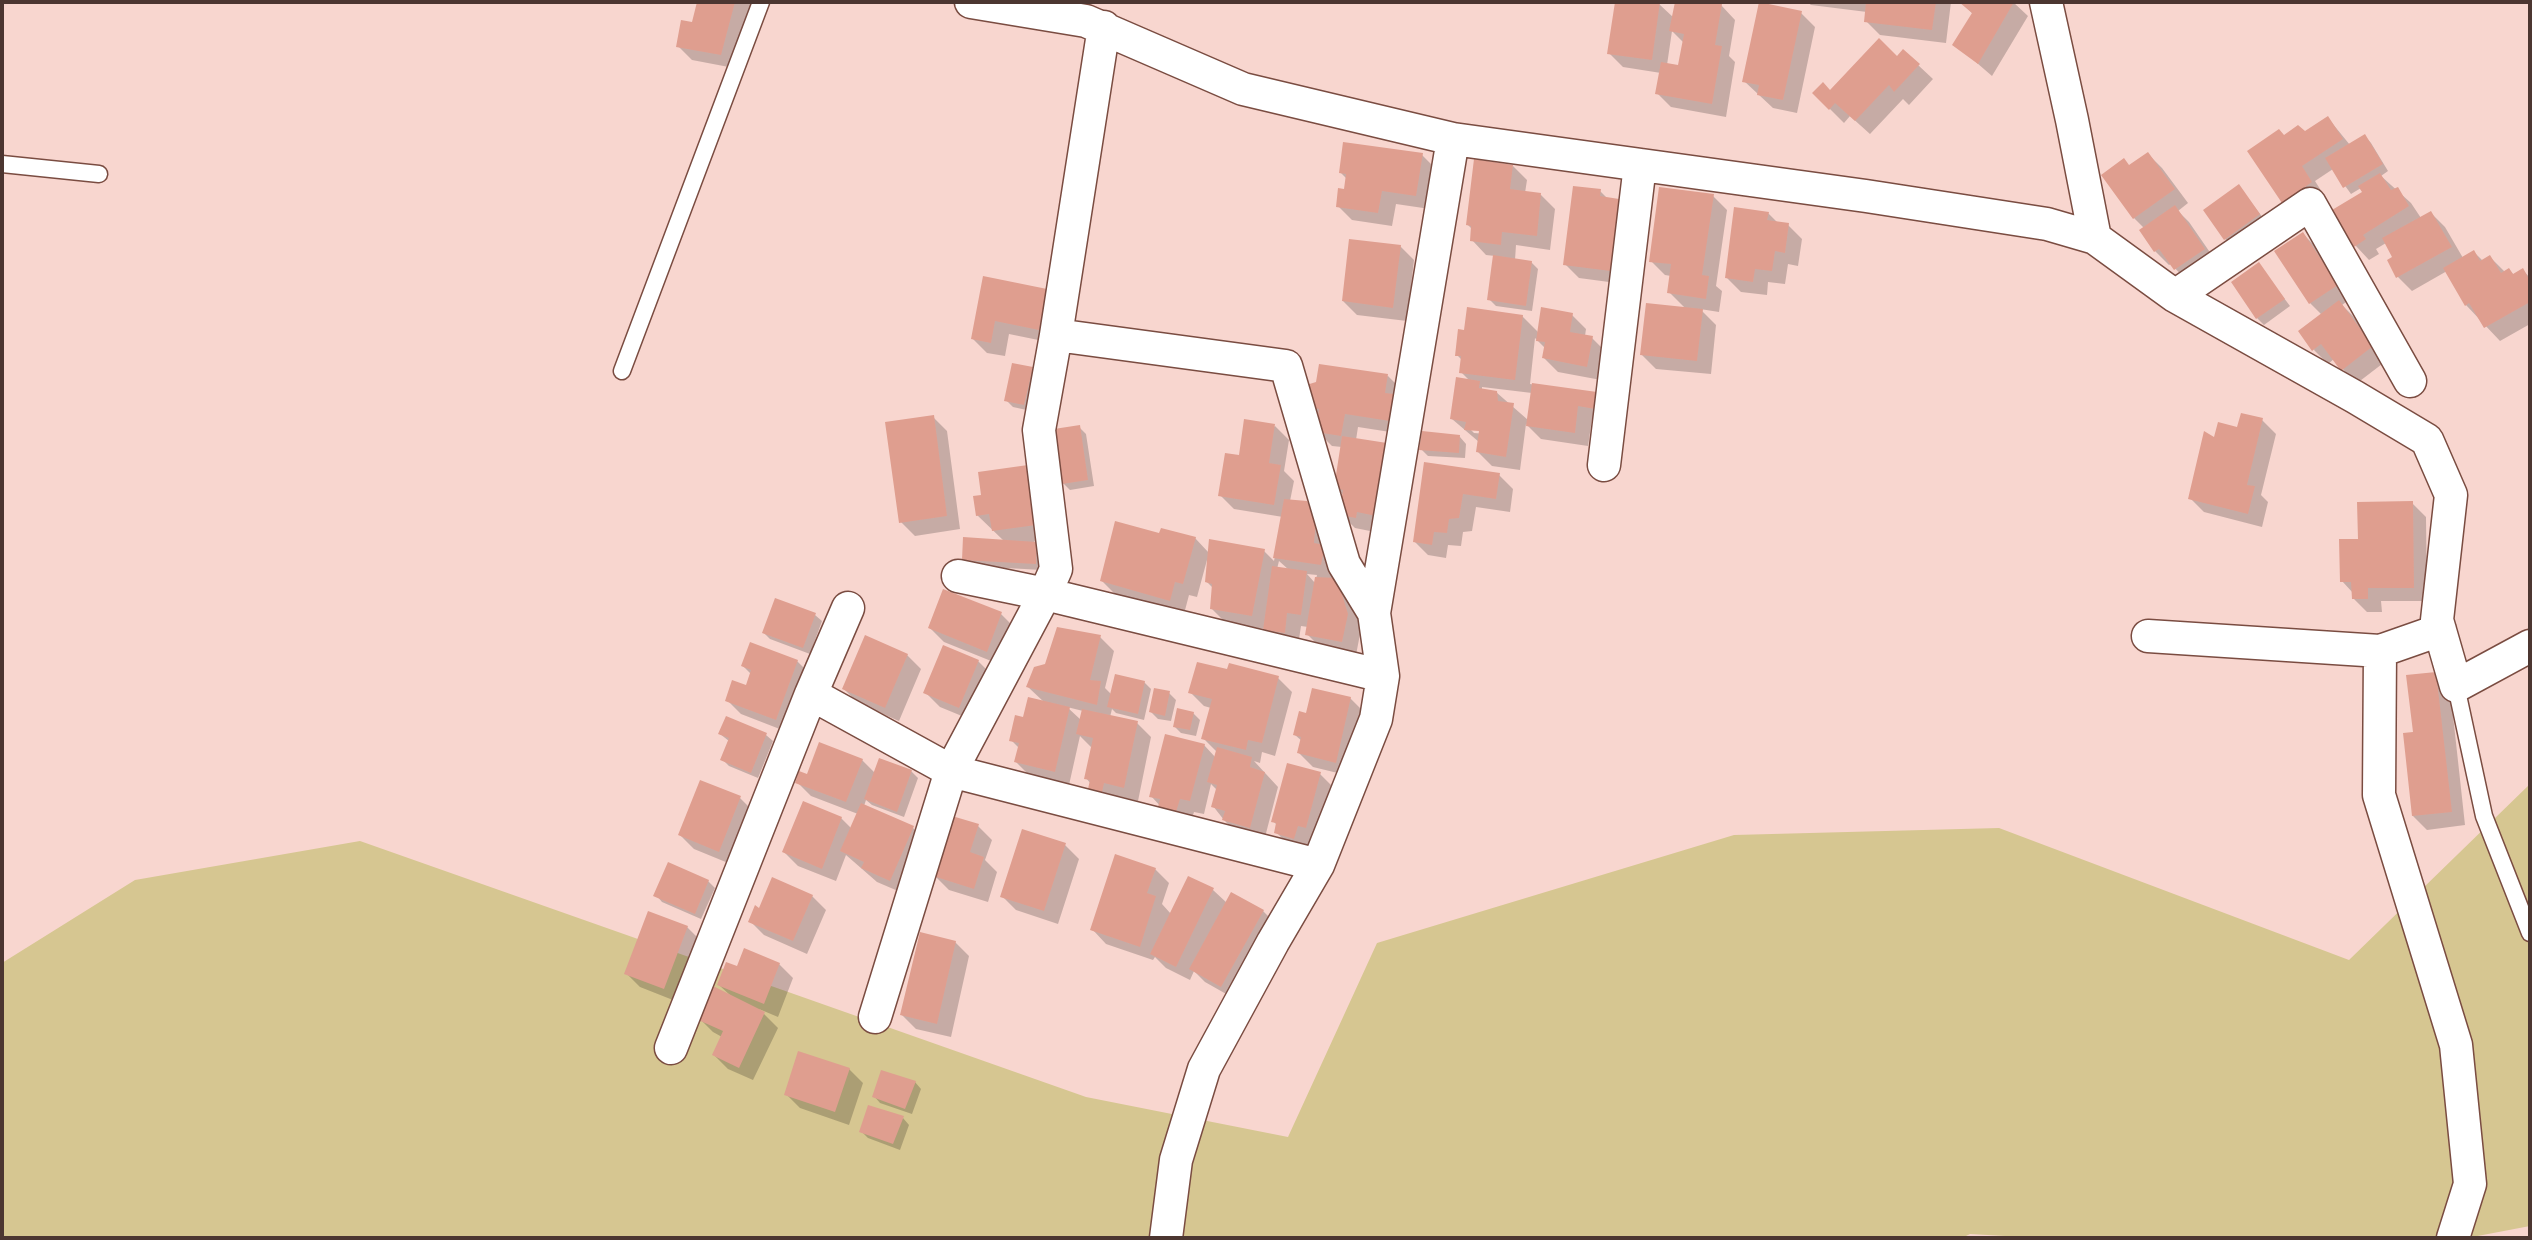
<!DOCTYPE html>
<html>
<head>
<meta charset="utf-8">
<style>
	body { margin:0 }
	#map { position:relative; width:2532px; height:1240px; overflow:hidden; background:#f8d6cf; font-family:"Roboto Condensed",sans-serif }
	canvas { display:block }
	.frame { position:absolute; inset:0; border:4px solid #4c3631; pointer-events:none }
</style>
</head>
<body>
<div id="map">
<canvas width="2532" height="1240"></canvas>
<div class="frame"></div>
</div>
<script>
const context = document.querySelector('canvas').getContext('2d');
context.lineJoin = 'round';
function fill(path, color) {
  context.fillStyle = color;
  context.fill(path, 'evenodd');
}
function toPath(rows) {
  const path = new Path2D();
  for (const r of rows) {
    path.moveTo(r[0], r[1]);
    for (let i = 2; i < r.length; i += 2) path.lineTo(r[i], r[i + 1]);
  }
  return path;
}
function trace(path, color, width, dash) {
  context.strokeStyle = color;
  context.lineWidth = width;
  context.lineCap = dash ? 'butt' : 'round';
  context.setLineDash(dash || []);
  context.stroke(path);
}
const green = toPath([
	[2530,784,2530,1226,2467,1238,2040,1238,1970,1234,1962,1238,2,1238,2,963,135,880,360,841,1086,1097,1288,1137,1377,943,1734,835,1999,828,2349,960]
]);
const shadow = toPath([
	[699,2,752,2,734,68,692,60,678,46,694,24],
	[1617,2,1659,4,1674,18,1690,6,1691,2,1702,2,1721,5,1735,20,1729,56,1735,62,1726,117,1671,107,1657,93,1661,73,1623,67,1609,53],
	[1672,31,1684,43,1680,67,1667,65],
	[1807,2,1951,2,1946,43,1880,35,1866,21,1867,12,1811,5],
	[1961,2,2013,2,2028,16,1992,76,1955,44,1973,14],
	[1801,13,1815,27,1797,113,1773,108,1744,81],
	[1903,51,1933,79,1909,105,1903,99,1870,134,1850,116,1844,123,1814,93,1830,92,1897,58],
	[2328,118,2350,145,2365,136,2371,143,2388,171,2381,176,2411,203,2421,218,2431,213,2445,227,2463,258,2474,252,2483,261,2490,257,2505,272,2509,270,2514,275,2523,270,2530,278,2530,324,2500,341,2466,305,2447,271,2412,291,2398,277,2389,261,2394,258,2386,243,2376,249,2379,254,2369,260,2356,246,2364,193,2361,188,2351,194,2333,169,2315,181,2325,197,2297,216,2283,202,2284,137,2305,133],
	[2148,154,2162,168,2188,203,2178,211,2189,222,2218,264,2189,283,2171,264,2169,265,2155,251,2145,229,2134,218,2130,166],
	[1422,155,1436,169,1430,209,1396,204,1392,226,1352,220,1338,206,1346,191,1347,179,1341,173],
	[1513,166,1527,180,1525,193,1541,195,1555,209,1550,250,1516,245,1515,260,1531,262,1538,269,1532,311,1496,306,1489,299,1495,256,1486,255,1472,240,1473,230,1467,224],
	[2239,186,2266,222,2232,245,2225,239],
	[1600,191,1608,199,1619,200,1633,214,1624,284,1579,278,1565,264],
	[1713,196,1727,210,1716,286,1722,291,1719,312,1700,309,1716,325,1711,374,1656,369,1642,355,1686,309,1669,292,1671,276,1665,275,1651,261],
	[1768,213,1778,223,1788,225,1802,239,1798,266,1788,264,1785,284,1768,282,1767,295,1741,292,1727,278],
	[2303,234,2317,248,2350,299,2342,305,2353,316,2386,361,2356,384,2334,359,2328,364,2314,350,2322,315,2310,303],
	[1400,246,1414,260,1407,321,1357,315,1343,301],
	[2259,265,2290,306,2264,325,2257,318],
	[985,278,1046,290,1060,304,1053,343,1009,334,1005,356,987,353,973,339],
	[1572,315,1586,329,1585,336,1592,338,1606,352,1601,380,1558,372,1544,358,1546,349,1535,338,1530,384,1597,394,1608,422,1592,419,1588,446,1541,439,1526,424,1520,470,1492,466,1478,452,1479,442,1452,419,1470,381,1461,372,1462,360,1457,355,1522,316,1539,333],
	[1482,387,1532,393,1528,420,1496,392,1482,390],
	[1470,429,1488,431,1487,434,1474,433],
	[1032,369,1039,375,1031,411,1013,407,1006,400],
	[1388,376,1402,390,1403,434,1358,427,1356,440,1389,529,1371,525,1370,531,1355,528,1341,514,1344,496,1336,487,1342,447,1332,446,1318,432,1320,416,1310,406],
	[933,417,947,431,960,529,915,536,901,522],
	[2262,420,2276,434,2261,495,2268,502,2262,527,2204,512,2190,498,2215,440],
	[1275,426,1289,440,1284,471,1294,481,1290,501,1307,502,1321,517,1351,594,1361,629,1356,655,1321,648,1307,634,1308,627,1301,626,1298,646,1279,643,1265,629,1226,623,1212,609,1214,589,1207,582,1209,560,1207,560,1197,597,1189,595,1184,614,1116,595,1102,581,1161,535,1195,538,1209,553,1264,551,1274,561,1283,517,1234,509,1220,495,1240,457],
	[1279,561,1289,570,1277,569],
	[1307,574,1317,575,1315,583],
	[1079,427,1086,434,1094,486,1070,490,1063,483],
	[1460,437,1466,444,1465,458,1428,456,1421,449],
	[1426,464,1499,475,1513,489,1510,512,1476,507,1472,531,1463,532,1461,546,1448,545,1446,558,1428,555,1414,541],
	[1027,467,1049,539,1034,541,1043,550,1042,570,970,566,963,559,1004,541,977,515,983,496],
	[2412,503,2426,517,2427,601,2381,601,2382,612,2367,612,2353,598,2353,593,2342,581,2359,541],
	[1001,614,1015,628,1001,665,944,642,930,628],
	[815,615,822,621,810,654,770,639,764,633],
	[1100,637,1114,651,1105,688,1112,695,1144,682,1151,689,1144,720,1116,713,1112,709,1110,717,1137,723,1151,737,1138,801,1118,796,1115,805,1104,803,1090,788,1091,784,1086,778,1092,748,1080,736,1069,785,1030,776,1016,762,1019,748,1011,740,1025,719,1045,703,1028,687,1046,666],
	[1067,707,1083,711,1081,720],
	[907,655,921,669,899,721,858,703,844,689],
	[797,661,811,675,790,733,741,714,727,700,747,687,752,675,743,666],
	[978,661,992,675,974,721,940,707,926,693],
	[1228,672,1278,678,1292,692,1275,756,1262,752,1260,763,1254,761,1278,787,1264,841,1238,834,1224,820,1213,806,1217,790,1211,784,1204,814,1194,812,1190,825,1174,821,1151,796,1204,745,1216,758,1217,752,1203,738,1211,708,1204,706,1190,692],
	[2435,674,2450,688,2465,825,2427,830,2413,816,2415,733],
	[1169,693,1176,700,1171,721,1158,719,1151,712],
	[1350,698,1364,712,1350,776,1313,767,1299,753,1302,741,1295,735,1308,715],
	[1193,713,1200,720,1196,736,1181,733,1175,727],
	[727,718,766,735,773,741,758,778,729,766,722,759,729,741,720,734],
	[862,760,875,773,911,771,918,778,904,817,872,805,866,800,864,806,913,828,927,842,905,894,877,882,846,855,836,881,798,866,784,852,841,818,852,829,858,814,811,796,797,782,808,776],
	[1320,774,1334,788,1308,852,1290,846,1276,832,1278,826,1273,821],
	[740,798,754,812,733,865,694,849,680,835],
	[978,826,992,840,985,860,997,872,988,902,949,890,935,876],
	[1065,845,1079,859,1058,924,1016,910,1002,896],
	[1155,869,1169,883,1162,904,1171,914,1189,878,1213,890,1227,903,1263,911,1277,925,1235,999,1205,982,1194,971,1190,980,1166,968,1155,957,1153,960,1106,944,1092,929],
	[708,881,715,888,701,919,662,902,656,895],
	[812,896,826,910,807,954,764,935,750,921,760,910],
	[687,927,701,941,678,1002,640,987,626,973],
	[955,942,969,956,951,1037,916,1029,902,1015],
	[779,964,793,978,778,1017,759,1009,778,1028,753,1080,728,1069,714,1055,722,1037,713,1032,699,1018,731,996,719,985],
	[849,1069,863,1083,849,1125,800,1108,786,1094],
	[915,1082,921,1089,912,1114,880,1103,874,1096],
	[903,1118,909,1125,900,1150,868,1138,861,1131]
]);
const building = toPath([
	[697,2,735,2,721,55,676,47,681,20,692,22],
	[1615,2,1660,2,1652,60,1607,54],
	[1675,2,1722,4,1715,45,1722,46,1712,104,1655,94,1661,62,1678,65,1684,34,1669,31],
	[1759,2,1802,11,1783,100,1757,95,1759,85,1742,82],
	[1866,2,1936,2,1932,30,1864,22],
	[1959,2,2014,2,1978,64,1952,45,1972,13],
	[1879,38,1897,56,1903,49,1920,64,1894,92,1889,85,1855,121,1835,103,1829,110,1812,93,1823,82,1830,90],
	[2328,116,2343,139,2302,166,2312,182,2282,203,2247,151,2279,129,2284,135,2298,125,2305,131],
	[2365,134,2383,164,2343,188,2325,158],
	[1343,142,1423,153,1416,196,1382,191,1378,213,1336,207,1338,188,1344,189,1346,174,1339,173],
	[2148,152,2175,189,2133,219,2101,175,2124,158,2129,165],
	[1474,159,1513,165,1510,189,1541,193,1537,236,1502,232,1501,245,1470,241,1471,226,1466,225],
	[2380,173,2391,190,2398,187,2409,206,2363,235,2366,239,2354,247,2332,210,2362,192,2358,186],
	[2239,184,2260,214,2224,240,2203,210],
	[1573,186,1601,189,1600,196,1619,199,1611,271,1563,265],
	[1659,187,1714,194,1702,275,1709,276,1706,299,1667,293,1671,264,1649,262],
	[2175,205,2205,249,2174,270,2159,249,2154,252,2139,230],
	[1734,207,1769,212,1767,220,1789,223,1785,253,1775,251,1772,271,1755,269,1753,282,1725,278],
	[2431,211,2452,247,2396,278,2387,260,2392,257,2382,238],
	[2303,232,2338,285,2309,304,2274,251],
	[1349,239,1401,245,1393,308,1342,301],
	[2474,250,2480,261,2490,255,2501,273,2509,268,2513,274,2523,268,2530,281,2530,302,2484,328,2469,303,2465,306,2443,268],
	[1493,255,1532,261,1526,306,1487,300],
	[2259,262,2285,299,2256,319,2231,282],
	[983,276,1047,289,1039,330,995,321,991,343,971,339],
	[2339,300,2373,346,2341,371,2321,344,2312,351,2298,331],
	[1646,303,1703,309,1697,361,1640,355],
	[1467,307,1523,315,1515,380,1459,373,1461,356,1455,356,1458,329,1464,330],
	[1541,307,1573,313,1570,332,1593,336,1587,367,1542,358,1545,342,1536,341],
	[1012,363,1033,367,1024,405,1004,401],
	[1319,364,1388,374,1385,393,1394,394,1390,421,1345,414,1341,436,1316,432,1319,409,1309,407,1303,386,1316,382],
	[1456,377,1480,381,1479,388,1497,391,1498,401,1514,403,1506,457,1476,452,1479,431,1464,430,1466,422,1450,419],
	[1532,383,1597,392,1595,409,1578,406,1575,433,1526,426],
	[2241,413,2263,418,2247,485,2255,486,2248,514,2188,499,2204,431,2214,437,2218,422,2237,427],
	[934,415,947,516,899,523,885,422],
	[1244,419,1275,424,1269,463,1281,465,1274,505,1218,496,1225,453,1239,455],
	[1080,425,1088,480,1062,484,1054,429],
	[1422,431,1460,435,1459,453,1419,450],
	[1342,436,1387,443,1376,516,1357,512,1356,518,1339,515,1343,490,1334,488],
	[1424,462,1500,473,1496,499,1463,494,1459,518,1449,519,1447,533,1434,532,1432,545,1413,542],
	[1028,465,1036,525,992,531,989,514,976,516,973,496,981,495,978,472],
	[1284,499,1307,501,1316,518,1314,543,1325,545,1321,565,1273,558],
	[2413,501,2414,588,2368,588,2368,599,2352,599,2351,582,2340,582,2339,539,2358,539,2357,502],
	[1115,521,1159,533,1161,528,1196,537,1183,584,1175,582,1170,601,1100,581],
	[963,537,1037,542,1036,564,962,560],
	[1209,539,1265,549,1252,616,1210,609,1212,584,1205,582],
	[1272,566,1307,571,1301,615,1287,613,1285,633,1263,630],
	[1315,577,1337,578,1348,614,1342,642,1305,635],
	[943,589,1002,612,987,652,928,628],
	[775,598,816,613,803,648,762,633],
	[1057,627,1101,635,1090,680,1101,681,1097,705,1026,687,1034,667,1045,664],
	[865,635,908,654,885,708,842,689],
	[750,642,798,660,776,720,725,701,732,680,746,685,751,670,741,666],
	[943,645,979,660,959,708,923,693],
	[1197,662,1227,669,1229,663,1279,676,1262,743,1248,740,1246,750,1201,739,1212,699,1188,693],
	[2436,672,2452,812,2412,816,2403,733,2413,732,2406,675],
	[1115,674,1145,681,1138,714,1107,707],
	[1154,688,1170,691,1165,716,1149,712],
	[1312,688,1351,697,1336,763,1297,753,1301,737,1293,735,1299,711,1306,713],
	[1028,697,1070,707,1055,772,1014,762,1019,743,1009,741,1015,715,1023,717],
	[1177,708,1194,712,1190,730,1173,727],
	[1082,709,1138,721,1124,788,1104,783,1102,792,1088,789,1090,780,1084,779,1093,738,1076,734],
	[726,716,767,733,751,773,720,760,729,738,718,734],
	[1165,734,1205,744,1190,801,1180,799,1176,812,1158,807,1160,799,1149,797],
	[819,742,863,759,846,802,795,783,799,771,807,774],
	[1217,747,1252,757,1250,767,1265,772,1250,828,1222,820,1225,811,1211,807,1217,785,1207,782],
	[879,758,912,770,897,812,864,799],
	[1287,763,1321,772,1306,828,1298,826,1294,839,1274,833,1276,823,1271,822],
	[700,780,741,796,719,852,678,835],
	[803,801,842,817,822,869,782,852],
	[861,803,914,826,890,881,861,868,864,862,840,851],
	[952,816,979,824,970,852,984,857,974,889,933,876],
	[1022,829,1066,843,1044,911,1000,897],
	[1115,854,1156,868,1147,893,1156,896,1140,947,1090,930],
	[668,862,709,880,695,914,653,896],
	[1188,876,1214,888,1176,967,1150,954],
	[772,877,813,895,793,941,748,922,755,905,759,908],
	[1231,892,1264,910,1221,987,1189,969],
	[648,911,688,926,664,989,624,974],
	[920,932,956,941,937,1024,900,1015],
	[744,948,780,963,764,1004,717,985,726,962,737,966],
	[713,986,765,1012,739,1068,712,1055,723,1031,696,1019],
	[798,1051,850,1068,835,1112,784,1095],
	[881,1070,916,1081,905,1109,872,1097],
	[868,1105,904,1116,893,1144,859,1132]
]);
const lane = toPath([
	[2,164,99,174],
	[622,371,761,2],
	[2456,686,2484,816,2530,933]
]);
const street = toPath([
	[971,2,1086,21,1243,89,1453,139,1866,196,2047,224,2095,238,2175,296,2355,397,2427,440,2451,495,2437,620,2456,686,2530,646],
	[2046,2,2072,120,2095,238],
	[1104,27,1056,335,1286,366,1344,564,1374,613,1383,676,1376,719,1318,865,1273,942,1204,1069,1176,1160,1166,1238],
	[2175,296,2310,204,2410,381],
	[1604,465,1640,165],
	[958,576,1045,594,1383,676],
	[1374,613,1453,139],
	[2148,636,2380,651,2440,630],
	[2380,651,2379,795,2456,1045,2470,1184,2453,1238],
	[811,694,848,608],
	[875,1017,951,771,1045,594,1056,569,1039,430,1056,335],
	[671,1048,811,694,951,771,1318,865]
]);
fill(green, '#d6c691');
fill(shadow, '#0003');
fill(building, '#df9e8f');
trace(lane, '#7a4c41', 19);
trace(street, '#7a4c41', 35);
trace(lane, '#fff', 16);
trace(street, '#fff', 32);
</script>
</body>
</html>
